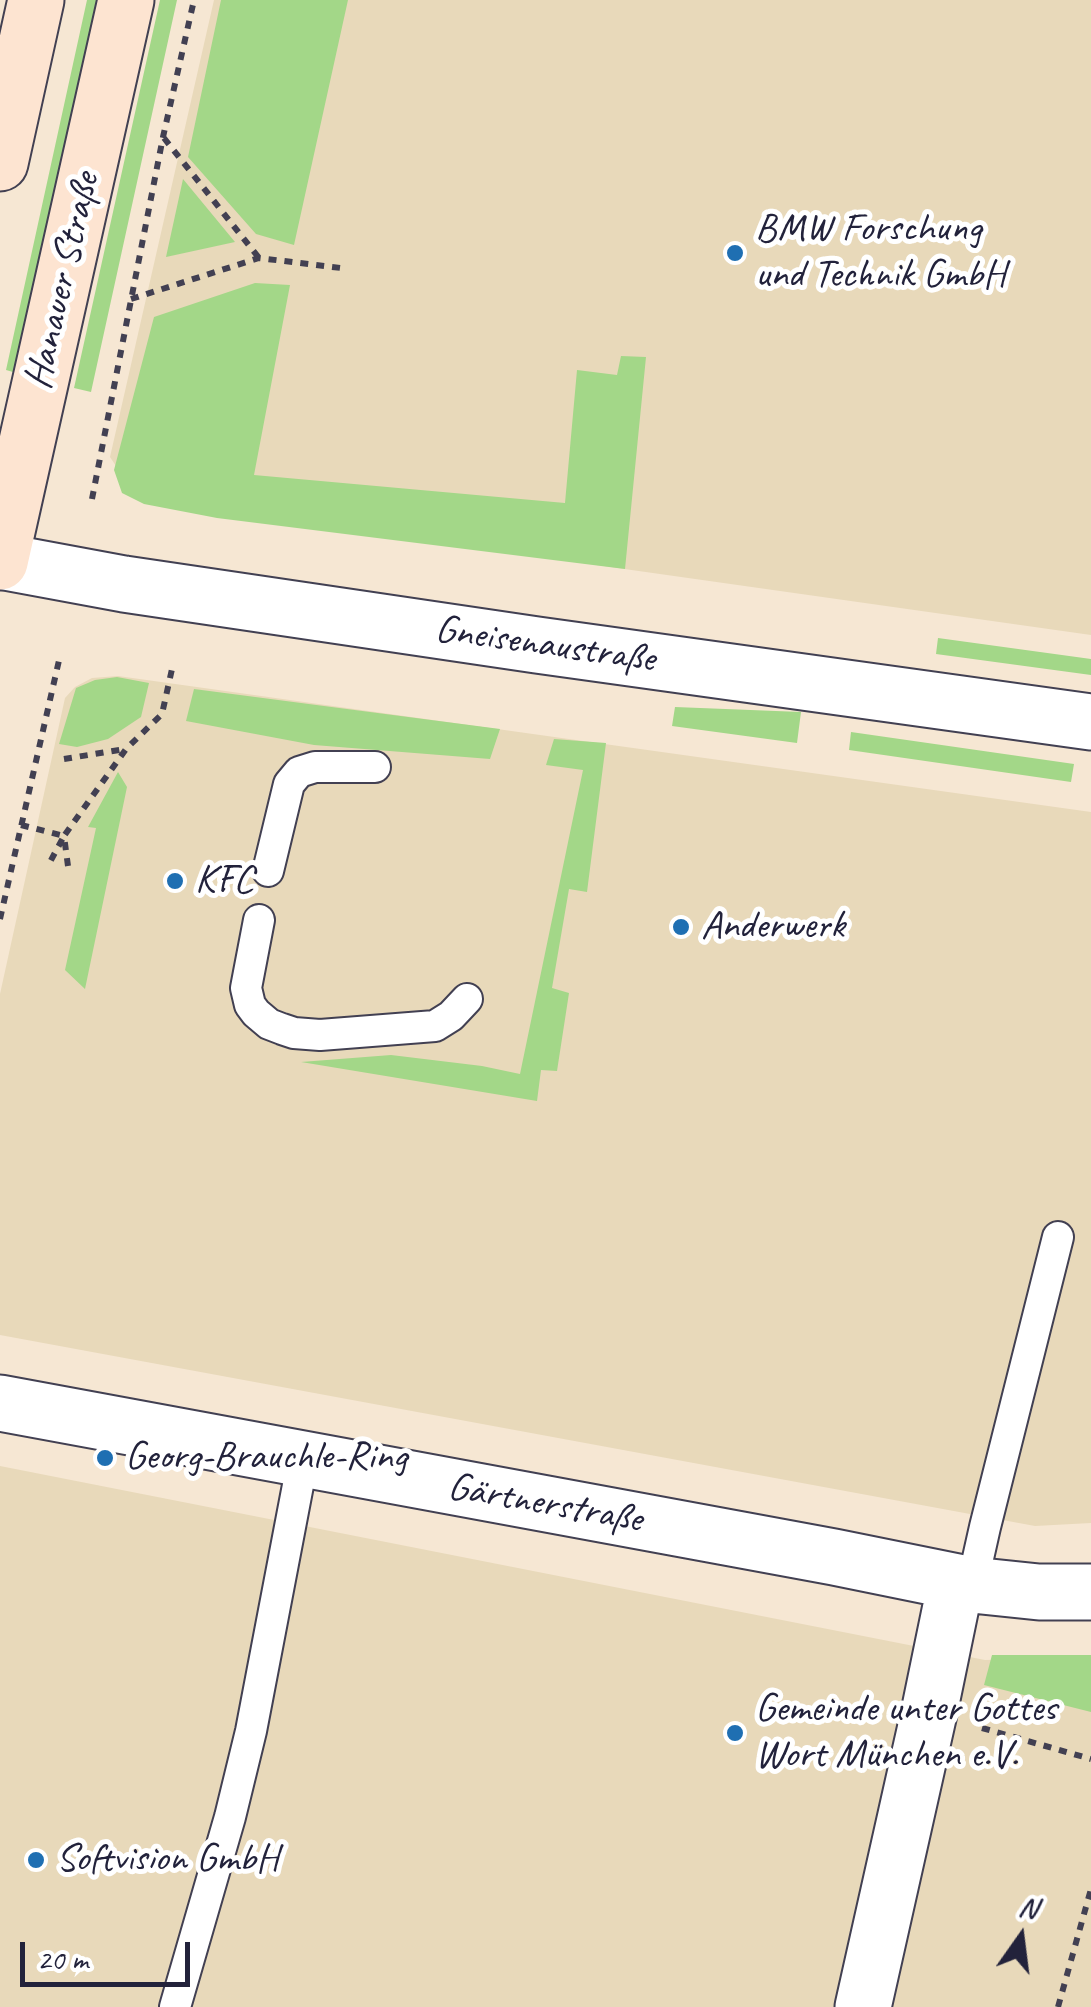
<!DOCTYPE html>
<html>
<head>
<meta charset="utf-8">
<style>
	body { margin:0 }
	#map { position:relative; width:1091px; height:2007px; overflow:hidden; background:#f6e7d3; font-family:Caveat,sans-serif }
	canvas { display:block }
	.north { position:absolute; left:971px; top:1887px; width:100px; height:100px; -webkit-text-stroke:8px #fff; paint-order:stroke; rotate:14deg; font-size:28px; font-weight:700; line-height:40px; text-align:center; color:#22223b }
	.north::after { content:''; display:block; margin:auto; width:35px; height:45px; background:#22223b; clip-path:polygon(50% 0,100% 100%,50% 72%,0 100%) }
	.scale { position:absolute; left:20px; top:1942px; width:170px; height:45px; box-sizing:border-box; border:5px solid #22223b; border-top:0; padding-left:12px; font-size:30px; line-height:35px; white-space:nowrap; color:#22223b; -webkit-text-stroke:8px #fff; paint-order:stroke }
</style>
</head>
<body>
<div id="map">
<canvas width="1091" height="2007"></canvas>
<div class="north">N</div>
<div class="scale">20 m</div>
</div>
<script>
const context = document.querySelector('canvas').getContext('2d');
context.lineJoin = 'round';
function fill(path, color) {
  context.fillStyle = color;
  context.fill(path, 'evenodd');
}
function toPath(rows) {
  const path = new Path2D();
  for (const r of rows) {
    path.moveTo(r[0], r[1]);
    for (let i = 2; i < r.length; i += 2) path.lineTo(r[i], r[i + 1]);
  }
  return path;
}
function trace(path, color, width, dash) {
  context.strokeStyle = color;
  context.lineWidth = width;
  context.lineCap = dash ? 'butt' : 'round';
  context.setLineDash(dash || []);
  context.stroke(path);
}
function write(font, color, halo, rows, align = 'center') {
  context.font = font + ' Caveat,sans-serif';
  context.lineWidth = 10;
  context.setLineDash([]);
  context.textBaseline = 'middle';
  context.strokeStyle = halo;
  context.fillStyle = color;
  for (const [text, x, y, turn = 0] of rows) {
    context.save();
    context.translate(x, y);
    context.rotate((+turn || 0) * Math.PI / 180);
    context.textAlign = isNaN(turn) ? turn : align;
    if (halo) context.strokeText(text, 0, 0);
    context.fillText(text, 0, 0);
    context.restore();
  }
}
const built = toPath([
	[214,0,1091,0,1091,635,151,502,132,490,110,457],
	[118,676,1091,812,1091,1523,1035,1526,0,1335,0,994,65,698,75,687,92,678],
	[0,1466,985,1660,1091,1657,1091,2007,0,2007]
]);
const green = toPath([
	[87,0,102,0,20,374,6,370],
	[160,0,177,0,91,392,74,388],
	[221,0,348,0,294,245,256,234,188,157],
	[183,179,235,242,166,257],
	[255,283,290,285,254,475,565,503,577,370,617,375,621,356,646,357,625,569,217,518,144,504,122,493,114,470,154,317],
	[938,638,1091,659,1091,675,936,654],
	[117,677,149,683,141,717,108,739,77,747,59,744,76,688,95,680],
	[194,689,500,729,490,759,314,745,186,721],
	[675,707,801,712,797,743,672,726],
	[851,732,1074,764,1071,782,849,750],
	[554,739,606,743,587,892,569,889,552,988,569,993,557,1071,541,1070,537,1101,301,1062,391,1055,482,1066,520,1074,583,770,546,765],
	[118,772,127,787,85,989,65,970,96,828,88,827],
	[992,1655,1091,1655,1091,1712,984,1685]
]);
const path = toPath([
	[164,138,259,258],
	[131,299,259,258,341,268],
	[92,499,163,137,194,0],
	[64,759,125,749],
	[21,825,64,836,50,862],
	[68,866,64,836,126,749,162,714,172,669],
	[0,919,60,656],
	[982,1728,1091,1759],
	[1058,2007,1091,1889]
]);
const lane = toPath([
	[268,871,289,784,299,772,315,767,375,767],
	[259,920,246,988,250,1005,256,1013,269,1024,282,1029,294,1033,320,1035,435,1026,451,1016,467,999],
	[972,1585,985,1527,1058,1237],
	[175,2007,230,1817,251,1731,303,1459]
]);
const street = toPath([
	[0,561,124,584,537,645,1091,722],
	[0,1403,834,1557,972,1585,1039,1592,1091,1592],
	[863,2007,929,1713,956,1582]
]);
const secondary = toPath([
	[0,163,36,0],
	[0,562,126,0]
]);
const markers = [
	[735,253,10,"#1f6fb2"],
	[175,881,10,"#1f6fb2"],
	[681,927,10,"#1f6fb2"],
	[105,1458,10,"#1f6fb2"],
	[735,1733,10,"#1f6fb2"],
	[36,1860,10,"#1f6fb2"]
];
const poiNames = [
	["BMW Forschung",755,230],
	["und Technik GmbH",755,276],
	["KFC",195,881],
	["Anderwerk",701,927],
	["Georg-Brauchle-Ring",125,1458],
	["Gemeinde unter Gottes",755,1710],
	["Wort München e.V.",755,1756],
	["Softvision GmbH",56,1860]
];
const streetNames = [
	["Hanauer Straße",63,281,-77],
	["Gneisenaustraße",545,645,8],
	["Gärtnerstraße",545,1504,10]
];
fill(built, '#e8d9ba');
fill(green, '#a3d788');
trace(lane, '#424052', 34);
trace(street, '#424052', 59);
trace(secondary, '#424052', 59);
trace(path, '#424052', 6, [8, 8]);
trace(lane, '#fff', 30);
trace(street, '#fff', 55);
trace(secondary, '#fde4d1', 55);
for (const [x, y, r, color] of markers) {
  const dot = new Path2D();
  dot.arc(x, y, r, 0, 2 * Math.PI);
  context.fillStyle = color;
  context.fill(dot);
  trace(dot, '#fff', 4);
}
write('40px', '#22223b', '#fff', poiNames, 'left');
write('40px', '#22223b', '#fff', streetNames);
</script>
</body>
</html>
